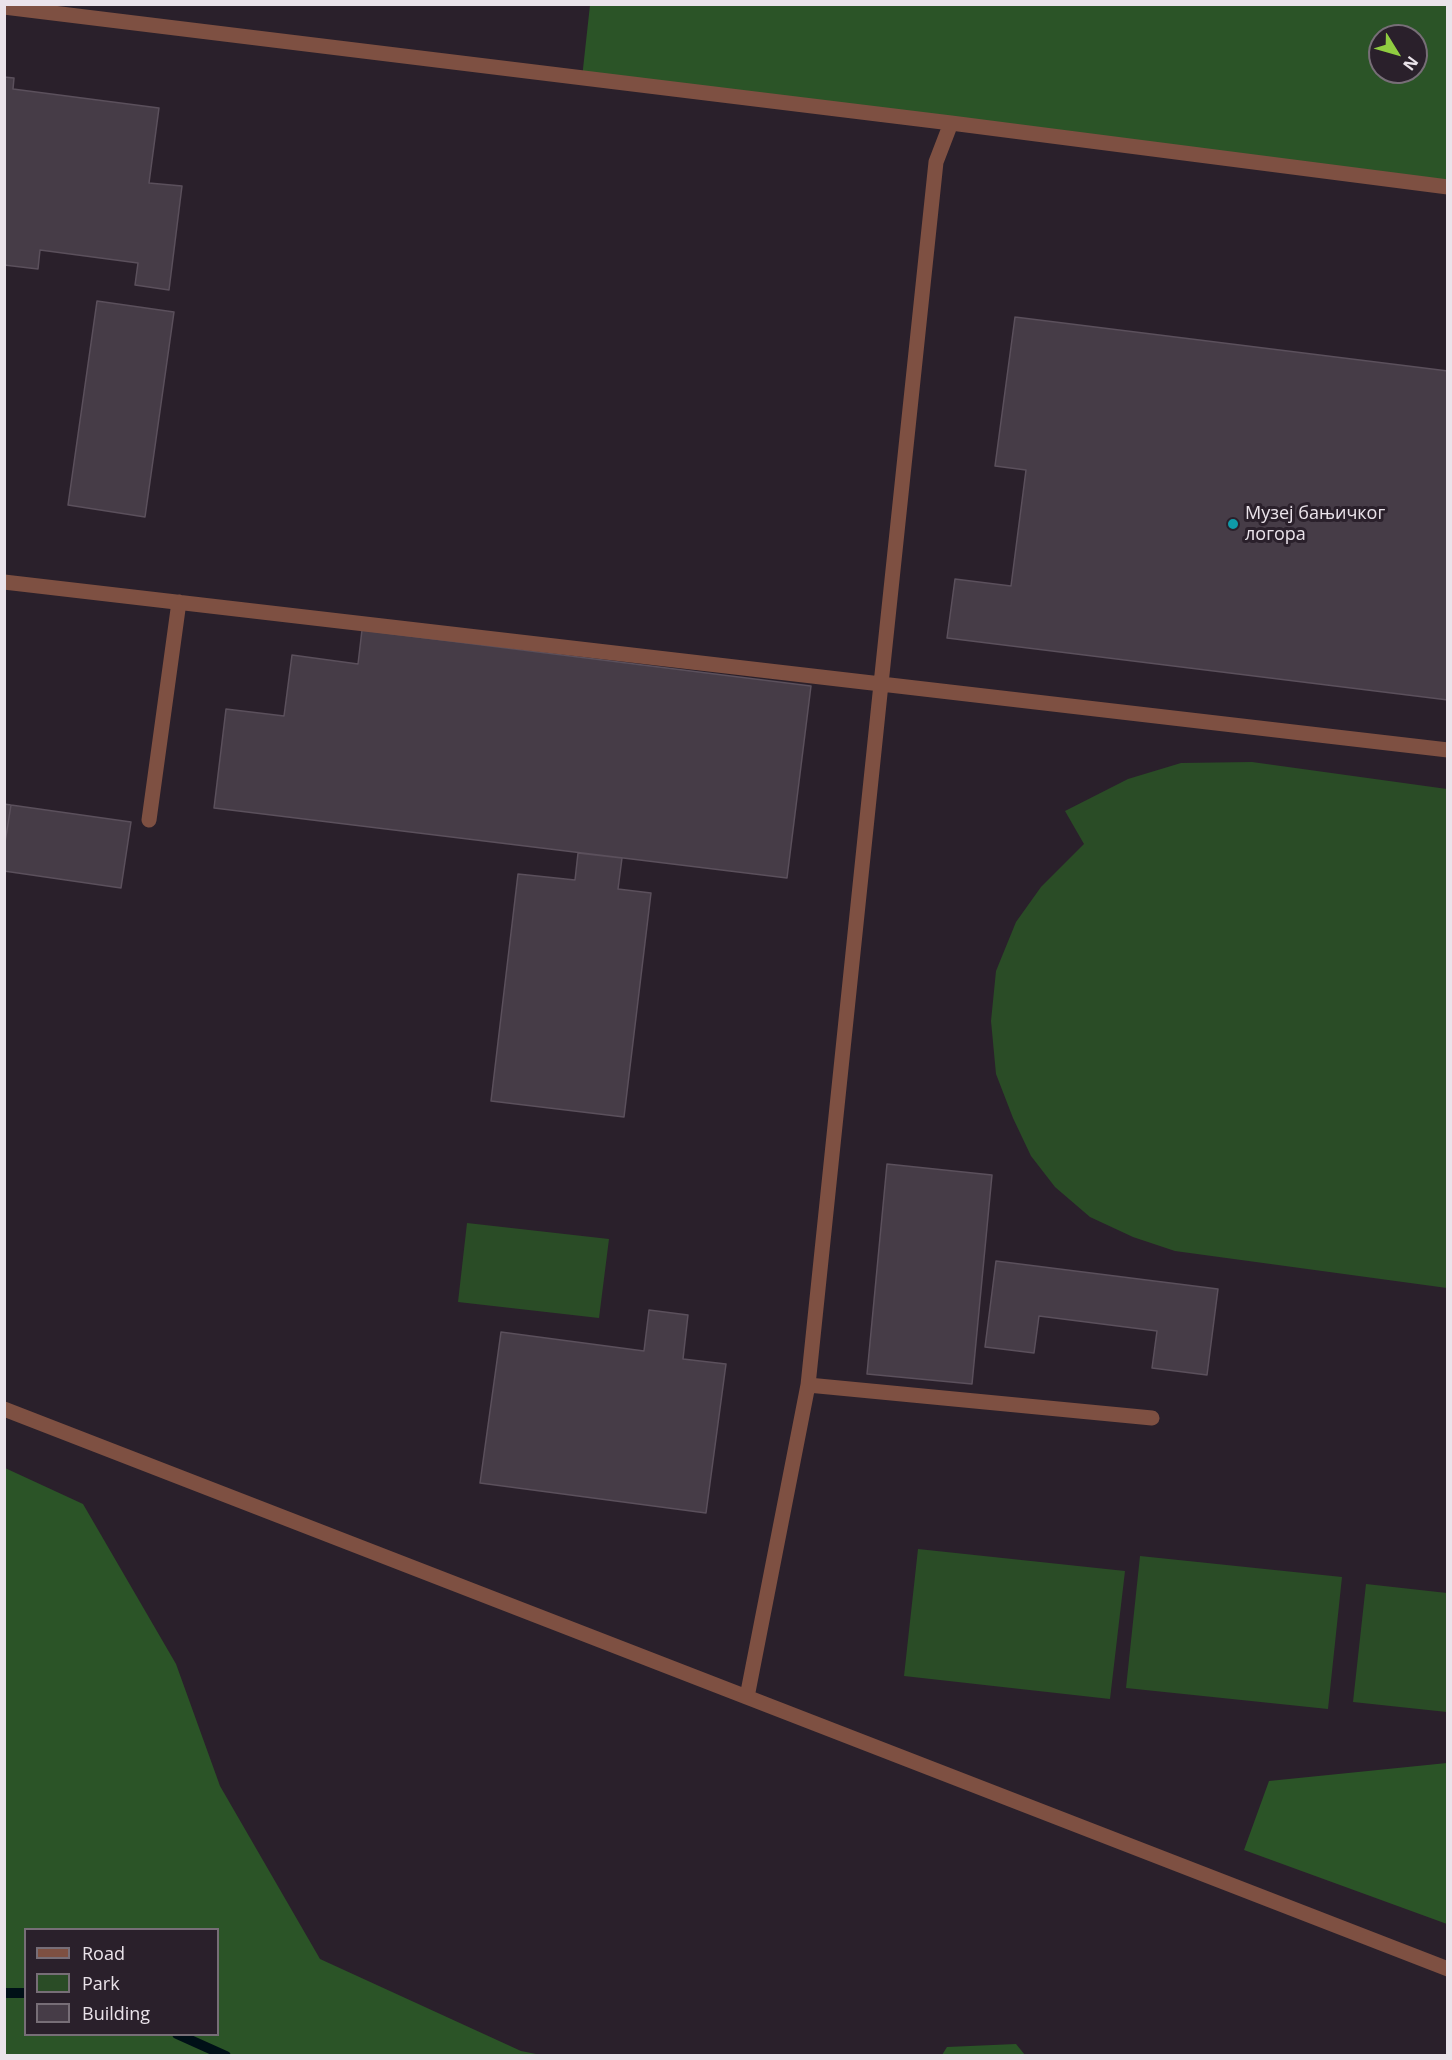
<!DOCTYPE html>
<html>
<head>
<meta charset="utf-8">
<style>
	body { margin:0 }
	#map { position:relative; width:1452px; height:2060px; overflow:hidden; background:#2a202b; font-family:"Open Sans",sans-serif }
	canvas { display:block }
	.frame { position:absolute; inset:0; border:6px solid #eae3ea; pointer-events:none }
	.legend { position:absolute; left:24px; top:1928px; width:195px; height:108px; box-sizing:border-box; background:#2a202b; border:2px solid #776e77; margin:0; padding:8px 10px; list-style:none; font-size:18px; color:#eae3ea }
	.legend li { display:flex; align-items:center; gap:12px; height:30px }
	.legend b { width:30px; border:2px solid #776e77 }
	.north { position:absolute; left:1368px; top:24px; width:60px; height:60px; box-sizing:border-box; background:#2a202b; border:2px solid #776e77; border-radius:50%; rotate:127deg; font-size:16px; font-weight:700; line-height:24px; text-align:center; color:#eae3ea }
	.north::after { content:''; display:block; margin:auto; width:21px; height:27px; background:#90cd41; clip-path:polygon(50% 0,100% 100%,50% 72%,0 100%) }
</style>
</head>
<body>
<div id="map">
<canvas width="1452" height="2060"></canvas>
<div class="frame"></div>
<ul class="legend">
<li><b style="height:8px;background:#7e5042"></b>Road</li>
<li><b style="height:16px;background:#2a4c26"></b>Park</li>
<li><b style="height:16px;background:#463c47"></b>Building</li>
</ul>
<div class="north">N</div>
</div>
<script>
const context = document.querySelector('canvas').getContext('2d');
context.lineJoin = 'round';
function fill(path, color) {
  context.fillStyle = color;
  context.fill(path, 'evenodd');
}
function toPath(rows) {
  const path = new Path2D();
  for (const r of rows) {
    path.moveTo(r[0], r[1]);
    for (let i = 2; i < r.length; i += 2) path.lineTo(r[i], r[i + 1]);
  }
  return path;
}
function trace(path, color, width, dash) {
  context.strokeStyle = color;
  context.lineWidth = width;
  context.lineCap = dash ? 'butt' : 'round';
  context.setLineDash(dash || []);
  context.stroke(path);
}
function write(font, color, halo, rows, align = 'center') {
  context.font = font + ' "Open Sans",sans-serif';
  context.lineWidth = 6;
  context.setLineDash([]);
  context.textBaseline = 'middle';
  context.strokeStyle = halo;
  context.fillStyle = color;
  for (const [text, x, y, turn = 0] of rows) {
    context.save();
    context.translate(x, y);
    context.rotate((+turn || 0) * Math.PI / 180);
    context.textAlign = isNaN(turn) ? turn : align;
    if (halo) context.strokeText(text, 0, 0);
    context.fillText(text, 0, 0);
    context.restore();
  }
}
const green = toPath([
	[1252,762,1447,789,1447,1288,1175,1251,1133,1237,1090,1217,1055,1187,1031,1156,1013,1118,996,1074,991,1021,996,971,1016,922,1041,887,1084,844,1065,811,1128,779,1181,763],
	[467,1223,609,1239,599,1318,458,1302],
	[918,1549,1125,1571,1110,1699,904,1676],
	[1140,1556,1342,1577,1328,1709,1126,1688],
	[1366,1584,1447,1593,1447,1712,1353,1702]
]);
const forest = toPath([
	[590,5,1447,5,1447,187,582,78],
	[1380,36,1416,36,1416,72,1380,72],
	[5,1468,83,1504,176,1664,220,1786,320,1959,521,2051,541,2055,5,2055],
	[26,1930,218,1930,218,2034,26,2034],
	[1447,1763,1447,1924,1244,1850,1269,1781],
	[1016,2044,1025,2055,942,2055,947,2047]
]);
const stream = toPath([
	[4,1993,26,1993],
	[177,2034,226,2056]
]);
const building = toPath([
	[4,77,14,78,13,89,159,108,149,183,182,186,169,290,135,285,138,263,40,250,38,269,4,265,4,77],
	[97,301,174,312,145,517,68,505,97,301],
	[1015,317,1448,371,1448,700,947,638,955,579,1011,586,1026,470,995,466,1015,317],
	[362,630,811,686,787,878,214,808,226,709,284,716,292,655,358,664,362,630],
	[4,804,11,805,4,849,4,804],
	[11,805,131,822,121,888,4,871,4,849,11,805],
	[578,853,622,858,618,889,651,893,624,1117,491,1101,518,874,575,880,578,853],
	[887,1164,992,1175,972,1384,867,1374,887,1164],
	[996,1261,1218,1289,1207,1375,1152,1368,1157,1331,1039,1316,1034,1353,985,1347,996,1261],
	[649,1310,688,1315,683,1359,726,1364,706,1513,480,1483,501,1332,644,1351,649,1310]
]);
const minor = toPath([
	[4,7,951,123,1448,187],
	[4,582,881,684,936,162,951,123],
	[149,820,179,602],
	[808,1385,881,684,1448,750],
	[4,1409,1448,1969],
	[747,1697,808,1385,1152,1418]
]);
const markers = [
	[1233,524,6,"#0f9aa8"]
];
const poiNames = [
	["Музеј бањичког",1245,514],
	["логора",1245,535]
];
fill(green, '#2a4c26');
fill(forest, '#2b5427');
trace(stream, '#001017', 10);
fill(building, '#463c47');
trace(building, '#5b505c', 1.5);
trace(minor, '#7e5042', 15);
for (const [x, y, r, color] of markers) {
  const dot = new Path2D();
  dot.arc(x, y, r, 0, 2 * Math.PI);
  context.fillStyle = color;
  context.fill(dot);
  trace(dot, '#2a202b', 2);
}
write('18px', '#eae3ea', '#2a202b', poiNames, 'left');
</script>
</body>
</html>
